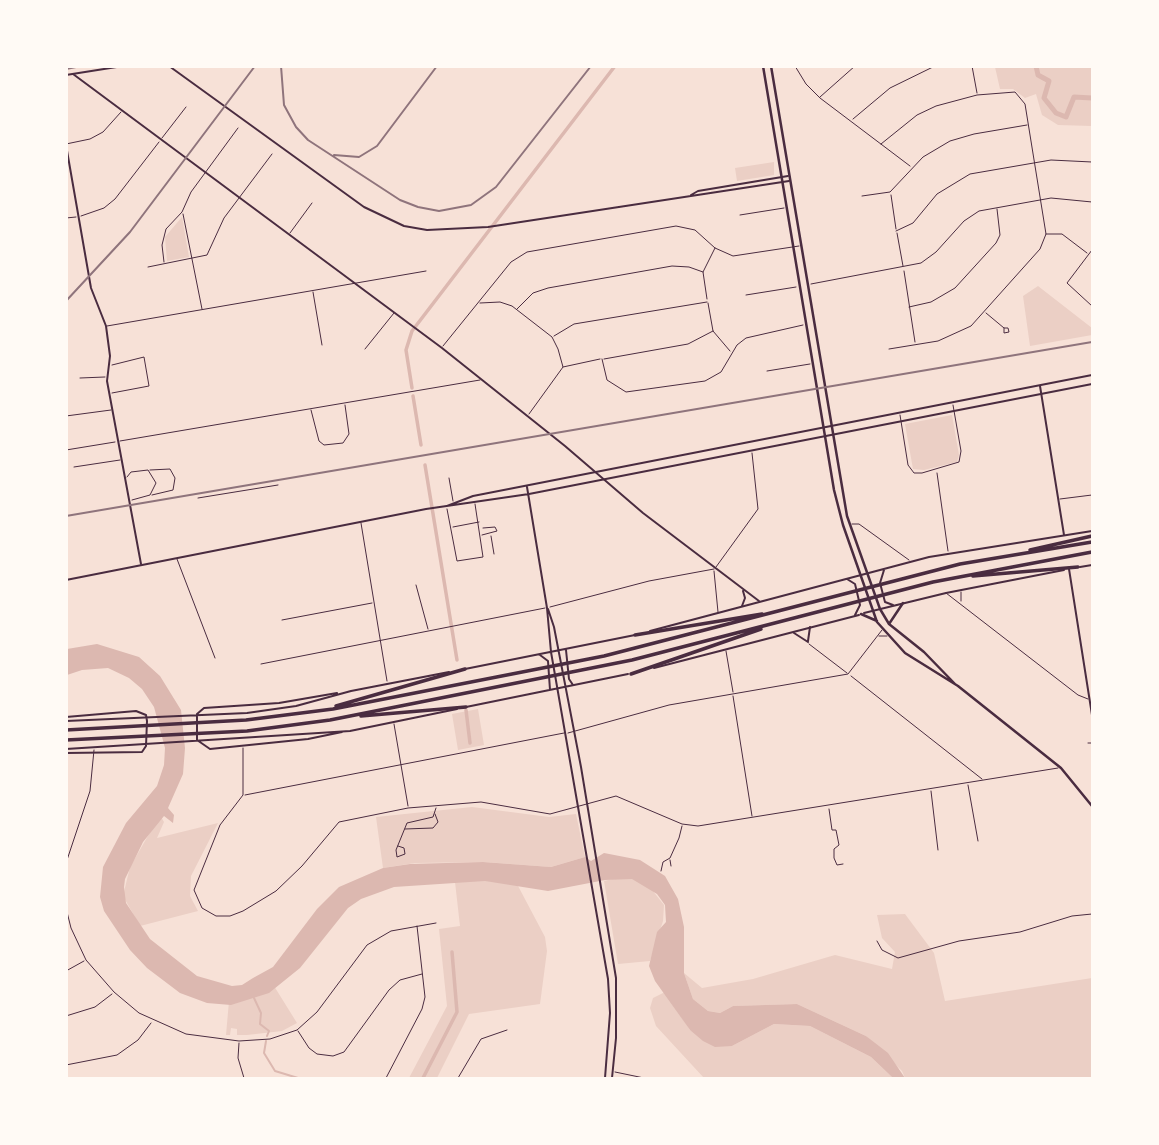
<!DOCTYPE html>
<html>
<head>
<meta charset="utf-8">
<style>
	body { margin:0 }
	#map { position:relative; width:1159px; height:1145px; overflow:hidden; background:#f7e1d7; font-family:"Archivo Narrow",sans-serif }
	canvas { display:block }
	.frame { position:absolute; inset:0; border:68px solid #fffaf5; pointer-events:none }
</style>
</head>
<body>
<div id="map">
<canvas width="1159" height="1145"></canvas>
<div class="frame"></div>
</div>
<script>
const context = document.querySelector('canvas').getContext('2d');
context.lineJoin = 'round';
function fill(path, color) {
  context.fillStyle = color;
  context.fill(path, 'evenodd');
}
function toPath(rows) {
  const path = new Path2D();
  for (const r of rows) {
    path.moveTo(r[0], r[1]);
    for (let i = 2; i < r.length; i += 2) path.lineTo(r[i], r[i + 1]);
  }
  return path;
}
function trace(path, color, width, dash) {
  context.strokeStyle = color;
  context.lineWidth = width;
  context.lineCap = dash ? 'butt' : 'round';
  context.setLineDash(dash || []);
  context.stroke(path);
}
const green = toPath([
	[995,67,1092,67,1092,126,1058,125,1042,115,1036,94,1025,98,1013,89,1000,89],
	[774,162,774,175,737,181,735,168],
	[182,217,189,257,167,261,165,237],
	[1038,286,1092,328,1092,335,1030,346,1023,296],
	[952,415,959,455,957,462,924,470,913,469,905,424],
	[478,709,484,745,458,750,452,714],
	[472,807,549,817,576,814,585,857,551,867,484,862,415,863,383,868,376,817],
	[160,815,164,822,157,838,218,823,191,876,190,896,198,911,140,926,123,896,130,867],
	[621,877,645,881,664,905,663,921,650,961,618,964,604,881],
	[480,880,517,884,545,937,547,951,540,1004,469,1014,437,1078,409,1078,447,1006,439,929,460,926,455,882],
	[905,914,934,953,945,1001,1092,978,1092,1078,905,1078,902,1071,866,1036,797,1004,733,1006,720,1013,708,1011,693,999,684,973,702,988,753,979,835,955,892,969,895,952,882,938,877,915],
	[274,986,297,1023,282,1031,247,1035,237,1035,237,1029,231,1028,230,1035,226,1035,229,1001],
	[665,992,690,1030,732,1046,774,1024,810,1026,871,1057,893,1078,704,1078,656,1026,650,1008,653,998]
]);
const water = toPath([
	[97,644,139,657,160,676,181,710,185,748,183,774,168,808,174,815,173,823,164,816,143,842,125,879,124,887,126,903,150,939,197,976,232,986,242,985,253,978,273,967,317,909,339,887,383,868,410,864,483,862,551,867,585,857,591,861,604,853,640,860,665,876,678,899,684,927,684,973,693,999,708,1011,720,1013,733,1006,797,1004,866,1036,888,1053,905,1078,893,1078,871,1057,810,1026,774,1024,732,1046,715,1047,703,1041,690,1030,655,981,649,966,657,932,666,922,665,905,657,894,632,879,605,880,548,891,485,881,394,887,361,899,348,908,300,968,269,993,231,1005,207,1003,180,993,147,968,130,950,104,911,100,897,103,867,126,823,157,786,164,765,165,748,154,707,142,689,129,678,108,668,82,670,67,675,67,649]
]);
const stream = toPath([
	[254,998,261,1013,260,1024,269,1031,267,1036],
	[266,1041,264,1053,275,1071,298,1078,316,1078]
]);
const canal = toPath([
	[412,388,406,350,412,331,615,66],
	[413,396,421,445],
	[425,465,457,660],
	[466,710,470,743],
	[423,1078,457,1012,452,952]
]);
const river = toPath([
	[1036,66,1038,75,1049,81,1044,98,1056,113,1066,117,1074,97,1092,98]
]);
const service = toPath([
	[405,829,433,828,438,822,435,814],
	[398,846,404,848,405,854,397,857,396,850,407,823,433,817,436,808]
]);
const minor = toPath([
	[795,66,806,84,820,98,910,166],
	[972,66,977,93],
	[820,97,855,66],
	[853,119,890,88,935,66],
	[162,138,186,107],
	[66,144,90,139,103,132,121,112],
	[881,144,917,115,936,106,977,95,1015,92,1025,104,1046,234,1040,249,971,326,938,341,889,349],
	[891,195,896,229],
	[862,196,890,192,923,157,950,141,974,134,1027,125],
	[183,214,202,309],
	[740,215,784,208],
	[81,216,104,208,115,199,159,142],
	[66,218,76,217],
	[896,231,913,223,937,194,970,174,1051,160,1092,162],
	[290,233,312,203],
	[897,233,903,266],
	[1046,234,1062,234,1087,253],
	[1092,250,1067,283,1092,306],
	[164,262,162,245,166,229,182,212,191,192,238,128],
	[148,267,207,255,224,218,272,154],
	[904,271,915,342],
	[811,284,921,263,936,252,964,221,979,211,1051,198,1092,202],
	[313,292,322,345],
	[746,295,796,287],
	[707,299,703,272,715,248],
	[480,303,500,302,512,306,552,337,558,349,563,367,529,414],
	[708,303,713,331,730,351],
	[909,307,931,302,955,288,996,243,1000,235,997,209],
	[517,309,533,293,548,288,672,266,689,267,703,272],
	[986,313,1004,328,1008,328,1009,332,1004,333,1004,328],
	[107,326,426,271],
	[554,336,574,324,707,302],
	[443,346,511,262,527,252,676,226,695,230,715,248,733,256,799,246],
	[365,349,394,313],
	[602,359,607,380,626,392,705,381,721,372,737,345,746,338,803,325],
	[604,359,688,344,713,331],
	[112,365,144,357,149,386,112,393],
	[563,367,600,359],
	[767,371,810,364],
	[80,378,105,377],
	[311,410,319,441,324,445,343,443,349,434,345,405],
	[900,415,908,465,914,473,922,473,959,462,961,451,953,405],
	[66,416,111,410],
	[120,441,480,380],
	[66,450,115,442],
	[74,467,120,460],
	[150,470,170,469,175,478,173,490,152,495],
	[937,473,948,551],
	[127,477,131,472,148,470,156,483,150,495,132,500],
	[449,478,453,501],
	[198,498,278,485],
	[1060,499,1092,495],
	[447,509,457,561,483,557,475,504],
	[361,523,387,681],
	[852,524,859,524,909,560],
	[453,527,479,522],
	[482,535,497,531,495,527,483,528],
	[491,536,494,554],
	[177,559,215,658],
	[716,567,758,509,752,453],
	[714,571,718,612],
	[416,585,428,629],
	[946,593,1078,695,1088,699],
	[961,601,961,592],
	[550,607,649,581,714,569],
	[282,620,372,603],
	[879,636,887,636],
	[809,644,847,673],
	[726,651,733,692],
	[261,664,545,608],
	[851,676,982,779],
	[733,696,752,816],
	[394,724,408,806],
	[568,733,669,705,848,674,882,630],
	[1088,743,1092,743],
	[243,748,243,795,220,825,194,890,202,908,216,916,230,916,243,911,276,891,302,866,339,822,408,808,481,802,550,814,616,796,682,824,698,826,1058,768],
	[968,785,978,841],
	[931,791,938,850],
	[245,795,564,733],
	[829,809,832,830,836,830,839,845,834,849,834,858,837,865,843,864],
	[670,860,671,866],
	[66,863,90,791,94,750],
	[661,871,663,862,670,858,679,838,682,826],
	[66,908,71,928,86,960,114,992,139,1013,186,1034,239,1041,270,1039,297,1030,317,1012,367,945,391,931,436,923],
	[877,941,882,950,898,958,959,941,1020,932,1072,916,1092,914],
	[66,971,84,961],
	[66,1016,95,1007,112,994],
	[298,1031,309,1048,317,1054,333,1056,344,1052,389,990,400,980,422,974],
	[239,1043,238,1058,244,1078],
	[66,1065,117,1055,138,1040,151,1023],
	[615,1072,644,1078],
	[386,1078,422,1009,425,997,417,926],
	[458,1078,481,1039,507,1030]
]);
const tertiary = toPath([
	[169,66,364,207,404,226,427,230,488,227,789,181],
	[73,74,442,348,565,446,643,513,759,601],
	[66,75,123,66],
	[66,145,91,288,106,326,110,356,107,381,141,564],
	[691,195,698,191,788,176],
	[1040,386,1064,535],
	[1069,569,1092,715],
	[742,606,745,598,743,591],
	[794,633,808,642],
	[808,641,810,627]
]);
const secondary = toPath([
	[527,487,547,608,551,652,608,979,610,1013,605,1078],
	[447,506,473,496,1092,375],
	[1080,567,1092,565],
	[884,570,880,583,885,602,893,605],
	[847,579,855,584,860,605,855,615],
	[66,580,426,509,529,494,1092,384],
	[548,609,554,627,581,767,616,978,616,1038,612,1078],
	[864,613,946,593,1064,570],
	[650,631,929,557,1092,531],
	[566,650,569,679,573,685],
	[540,655,548,661,550,690],
	[654,668,859,615],
	[465,669,635,635],
	[337,693,279,703,204,708,197,714,197,740,210,749,308,739,342,732],
	[466,707,628,674],
	[66,717,136,711,146,715,147,721,146,746,142,752,66,753],
	[66,721,247,713,296,706,351,691,449,672],
	[66,749,350,731,457,709]
]);
const primary = toPath([
	[763,66,834,490,843,525,877,622,905,653,958,686,1061,768,1092,806],
	[771,66,847,516,880,609,889,624,924,652,955,684],
	[861,614,877,621],
	[889,624,903,603]
]);
const motorway = toPath([
	[1030,550,1092,536],
	[973,576,1078,567],
	[635,635,762,614],
	[631,674,761,629],
	[336,706,465,669],
	[361,716,466,707],
	[66,730,246,720,333,709,604,656,960,564,1092,542],
	[66,740,247,731,330,720,632,660,933,582,1092,552]
]);
const rail = toPath([
	[281,66,284,105,296,127,308,140,400,200,418,207,439,211,471,205,496,187,591,66],
	[66,69,81,66],
	[334,155,359,157,377,146,437,66],
	[66,301,130,232,255,66],
	[66,516,1092,342]
]);
fill(green, '#ebcfc5');
fill(water, '#dcb8b0');
trace(stream, '#dcb8b0', 2);
trace(canal, '#dcb8b0', 3.5);
trace(river, '#dcb8b0', 5);
trace(service, '#4a2c40', 1);
trace(minor, '#4a2c40', 1);
trace(tertiary, '#4a2c40', 2);
trace(secondary, '#4a2c40', 2);
trace(primary, '#4a2c40', 2.5);
trace(motorway, '#4a2c40', 3.5);
trace(rail, '#8f747c', 2);
</script>
</body>
</html>
